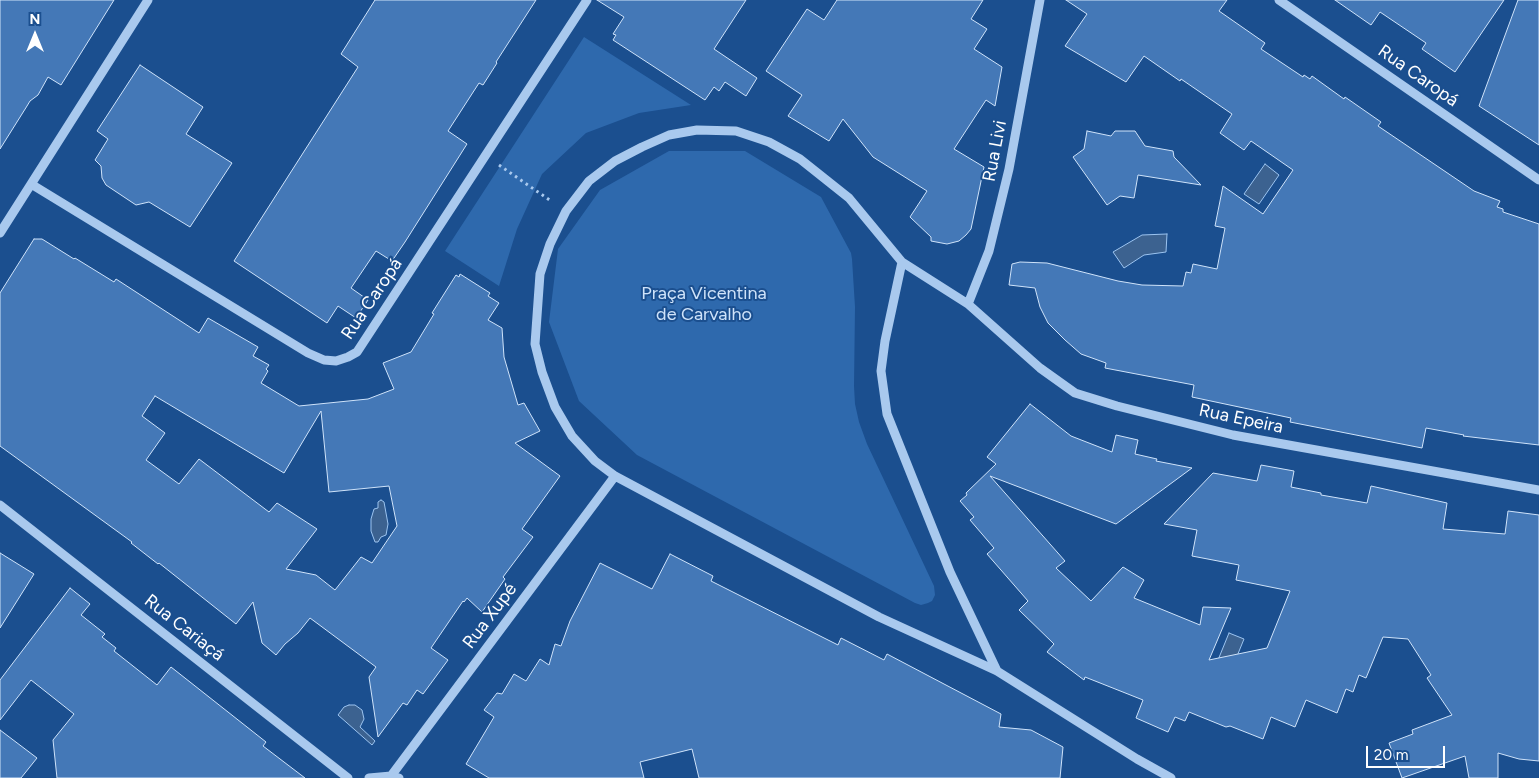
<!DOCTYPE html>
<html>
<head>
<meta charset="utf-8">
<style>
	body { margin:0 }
	#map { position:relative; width:1539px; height:778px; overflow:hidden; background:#1b4f8f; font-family:Figtree,sans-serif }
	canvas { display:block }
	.north { position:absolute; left:10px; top:10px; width:50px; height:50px; -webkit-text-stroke:4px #1b4f8f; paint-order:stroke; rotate:0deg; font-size:14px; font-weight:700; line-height:20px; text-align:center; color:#fff }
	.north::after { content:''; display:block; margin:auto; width:18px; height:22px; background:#fff; clip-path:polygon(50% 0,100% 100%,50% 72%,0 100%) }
	.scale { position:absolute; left:1366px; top:746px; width:79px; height:22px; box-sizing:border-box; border:2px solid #fff; border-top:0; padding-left:6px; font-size:15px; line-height:18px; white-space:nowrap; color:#fff; -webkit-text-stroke:4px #1b4f8f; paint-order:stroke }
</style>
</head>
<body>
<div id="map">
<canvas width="1539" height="778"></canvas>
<div class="north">N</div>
<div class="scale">20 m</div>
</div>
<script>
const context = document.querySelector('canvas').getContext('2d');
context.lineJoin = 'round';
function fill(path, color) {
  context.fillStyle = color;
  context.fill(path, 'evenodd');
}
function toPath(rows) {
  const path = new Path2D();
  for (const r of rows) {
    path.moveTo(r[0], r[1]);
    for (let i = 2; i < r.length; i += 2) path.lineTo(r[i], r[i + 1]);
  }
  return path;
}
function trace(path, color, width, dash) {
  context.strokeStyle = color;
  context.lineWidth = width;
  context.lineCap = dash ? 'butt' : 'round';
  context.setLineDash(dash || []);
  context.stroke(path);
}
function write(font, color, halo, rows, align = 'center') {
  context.font = font + ' Figtree,sans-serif';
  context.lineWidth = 4;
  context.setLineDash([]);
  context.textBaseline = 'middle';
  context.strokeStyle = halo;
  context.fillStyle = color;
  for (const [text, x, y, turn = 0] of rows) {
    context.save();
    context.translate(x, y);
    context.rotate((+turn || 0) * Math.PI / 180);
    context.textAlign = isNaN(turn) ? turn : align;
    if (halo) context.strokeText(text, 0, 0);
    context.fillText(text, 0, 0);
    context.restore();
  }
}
const green = toPath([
	[584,37,691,105,639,113,586,133,542,174,517,229,499,286,445,251],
	[669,151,745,151,821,197,851,253,852,259,855,307,854,386,855,404,859,422,867,444,934,586,935,595,932,601,928,603,921,605,915,603,637,455,579,401,549,322,558,249,600,190]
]);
const water = toPath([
	[1265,164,1279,175,1259,204,1244,194,1265,164],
	[1167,234,1166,252,1144,255,1124,268,1113,252,1142,235,1167,234],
	[381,500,384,502,388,524,386,535,381,537,378,542,375,542,371,531,371,519,374,509,378,508,378,502,381,500],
	[1229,633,1244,639,1233,666,1218,660,1229,633],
	[349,705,355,705,362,710,364,719,360,727,375,741,372,745,338,715,344,707,349,705]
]);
const building = toPath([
	[0,0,114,0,61,85,48,77,38,95,30,101,27,106,0,149,0,0],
	[375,0,536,0,496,62,497,63,483,85,479,83,448,131,467,144,405,242,392,261,376,251,351,288,368,300,356,318,338,306,327,323,234,261,358,67,341,54,375,0],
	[597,0,746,0,714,49,757,78,746,96,725,82,719,91,714,87,705,100,613,40,616,35,613,34,624,17,597,0],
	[837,0,983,0,971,19,987,29,974,49,1002,67,995,106,986,100,954,149,984,167,971,229,966,235,959,241,947,244,931,241,931,237,910,217,927,191,873,157,843,119,829,141,788,116,802,95,766,71,807,9,824,20,837,0],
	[1066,0,1227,0,1219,11,1265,43,1261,49,1303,77,1304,75,1310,79,1312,76,1344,99,1345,97,1381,122,1378,126,1474,191,1500,201,1497,207,1503,209,1503,212,1539,224,1539,445,1463,436,1464,435,1426,428,1422,448,1290,422,1291,418,1192,397,1194,385,1105,368,1106,363,1081,354,1065,340,1048,323,1040,307,1035,288,1009,285,1012,264,1020,262,1047,263,1118,281,1142,285,1183,286,1186,272,1191,273,1193,264,1217,269,1225,228,1215,226,1223,186,1263,214,1293,170,1251,141,1244,150,1220,133,1232,114,1181,79,1180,81,1144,56,1126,82,1065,46,1087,14,1066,0],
	[1335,0,1504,0,1455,72,1422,49,1426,43,1380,12,1371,25,1335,0],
	[1518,0,1539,0,1539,145,1479,106,1518,0],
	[140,65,203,107,186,134,232,163,190,227,149,202,136,205,106,185,102,178,101,166,95,160,108,139,97,131,140,65],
	[1087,131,1111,136,1115,131,1135,131,1145,146,1173,151,1174,157,1201,185,1138,175,1134,198,1120,196,1107,205,1073,157,1084,149,1087,131],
	[34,239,42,239,74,259,75,258,114,282,116,279,199,333,208,318,258,347,253,356,269,365,266,369,268,371,261,383,299,406,368,399,394,389,383,363,411,352,434,314,432,313,456,275,459,277,460,274,490,293,488,296,499,303,488,320,502,328,504,357,518,405,524,403,540,431,515,443,560,476,522,529,533,537,503,577,505,579,482,612,467,598,464,602,463,601,431,648,448,660,423,694,417,690,407,705,403,703,378,737,369,677,376,667,310,618,298,633,285,644,276,655,262,643,253,602,236,624,159,563,158,564,131,543,132,542,0,446,0,293,34,239],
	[155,396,284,473,321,411,329,492,389,486,397,526,372,563,361,557,335,590,316,575,286,569,317,529,277,503,269,512,199,459,179,484,146,460,165,433,142,416,155,396],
	[1030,404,1071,436,1112,452,1116,435,1138,440,1135,454,1157,459,1156,461,1192,468,1116,524,990,476,1065,561,1056,568,1091,601,1123,567,1144,580,1134,598,1200,625,1203,607,1231,608,1209,660,1267,648,1290,591,1236,580,1239,565,1192,556,1197,530,1164,524,1213,473,1257,481,1261,465,1294,471,1291,487,1321,493,1321,495,1367,503,1371,486,1447,503,1443,529,1505,534,1508,511,1539,515,1539,761,1519,759,1498,753,1498,778,1469,778,1465,756,1402,778,1389,743,1413,734,1412,730,1452,715,1427,678,1431,675,1408,639,1383,637,1366,678,1359,675,1353,692,1346,689,1337,713,1306,700,1295,727,1271,717,1263,739,1230,726,1226,727,1189,712,1185,721,1175,717,1168,732,1136,718,1143,700,1085,677,1084,680,1047,652,1054,644,1019,610,1028,601,987,554,994,548,970,520,974,517,960,501,967,495,966,493,996,464,987,457,1030,404],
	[0,553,34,574,0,628,0,553],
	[670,554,713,576,711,581,838,645,841,638,884,660,887,654,1001,714,999,727,1031,730,1063,747,1060,778,699,778,692,749,640,762,644,778,489,778,466,764,494,717,484,710,497,693,502,694,514,674,526,681,540,659,549,665,555,644,561,646,570,621,600,563,652,589,670,554],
	[70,588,90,604,81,615,105,634,102,637,116,648,114,651,157,685,171,667,266,742,263,746,305,778,57,778,53,740,74,714,31,680,0,720,0,680,70,588],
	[0,730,37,758,21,778,0,778,0,730]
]);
const path = toPath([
	[499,165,551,201]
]);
const minor = toPath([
	[1279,0,1539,180],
	[31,184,308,353,324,360,336,361,348,357,357,352,587,0],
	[0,233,148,0],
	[902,262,968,304,1040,368,1075,393,1117,406,1233,435,1539,490],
	[968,304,989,251,1009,169,1040,0],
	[0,505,348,778],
	[997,671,950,572,887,414,881,371,885,341,902,262,849,198,800,159,769,142,736,131,697,130,669,135,642,147,615,161,589,181,566,211,550,244,540,274,535,344,542,372,555,407,572,436,595,461,615,476,879,617,997,671,1137,759,1171,778],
	[391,776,615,476],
	[369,778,391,776,399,778]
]);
const streetNames = [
	["Rua Caropá",1418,76,35],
	["Rua Livi",995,151,-79],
	["Rua Caropá",372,299,-56],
	["Rua Epeira",1241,419,12],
	["Rua Xupé",490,616,-53],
	["Rua Cariaçá",184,628,38]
];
const parkNames = [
	["Praça Vicentina",704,294],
	["de Carvalho",704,315]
];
fill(green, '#2e69ad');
fill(water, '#3c6290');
trace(water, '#9cc4f0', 1);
fill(building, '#4478b7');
trace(building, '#cfe3fa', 1);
trace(path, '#a9c9ee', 3, [2.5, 4]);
trace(minor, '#a9c9ee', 9);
write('18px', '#fff', '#1b4f8f', streetNames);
write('18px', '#cfe3fa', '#1b4f8f', parkNames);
</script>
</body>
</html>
